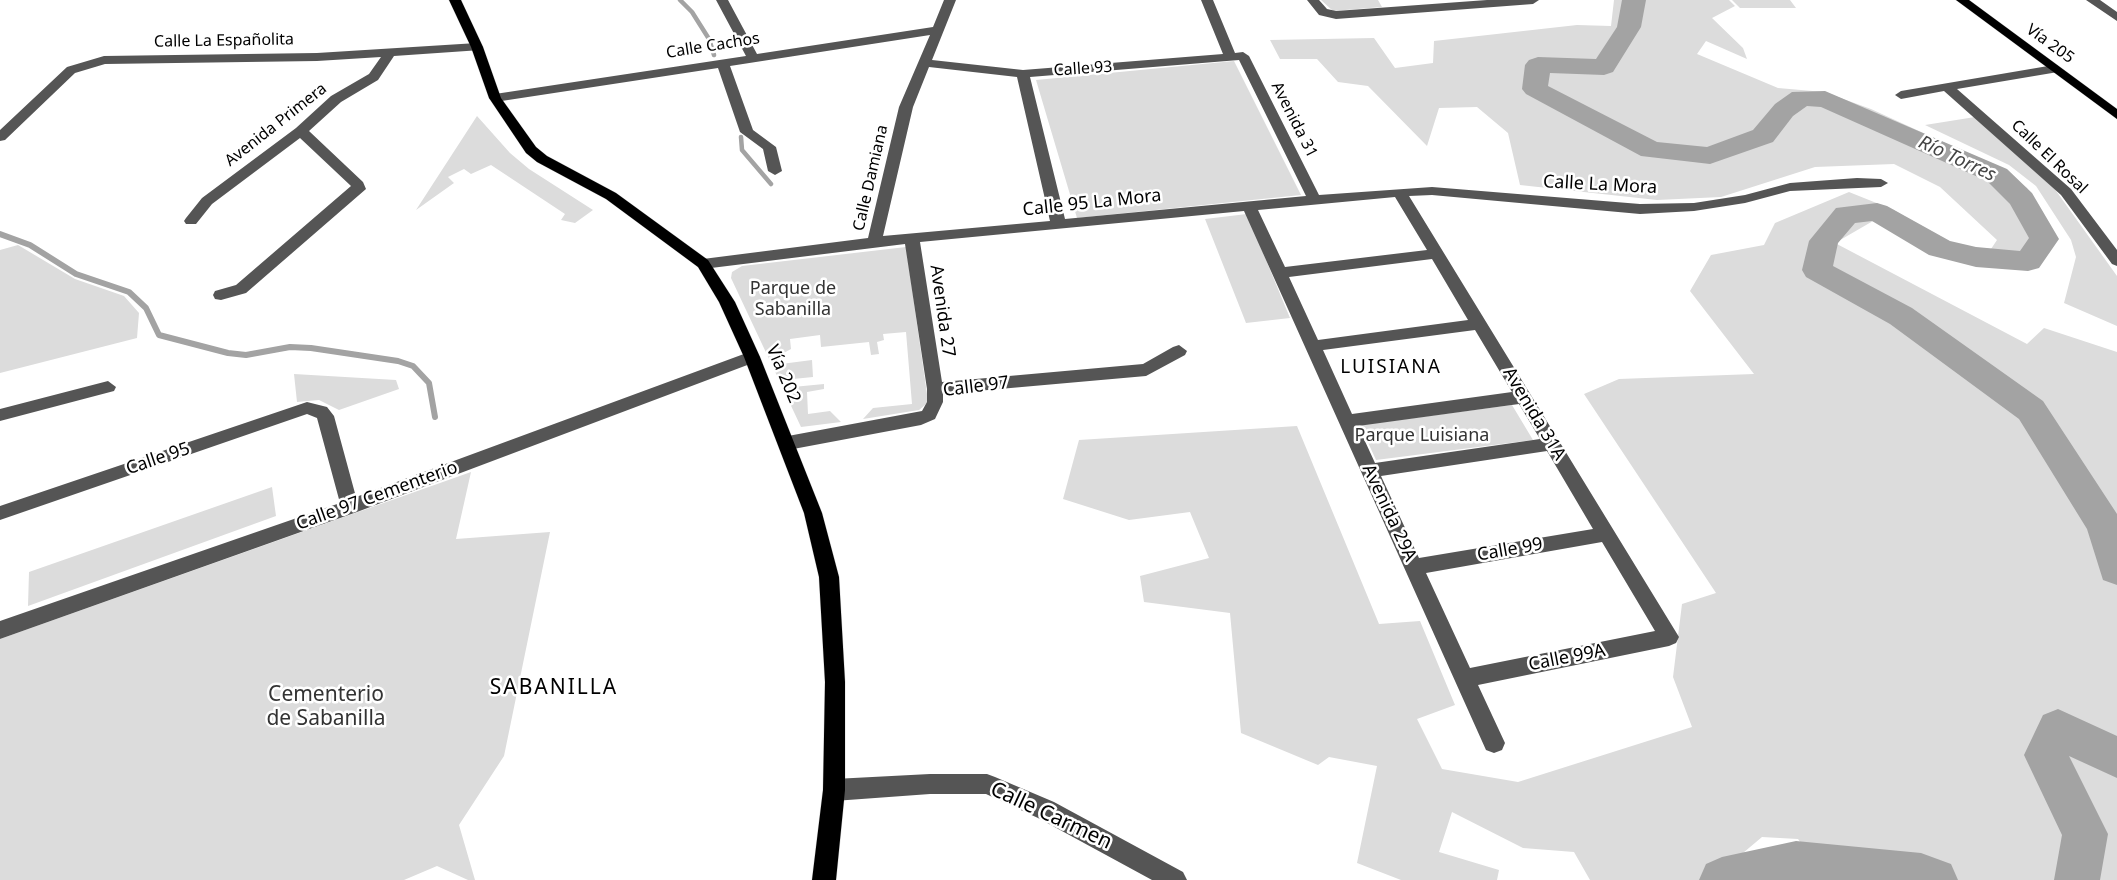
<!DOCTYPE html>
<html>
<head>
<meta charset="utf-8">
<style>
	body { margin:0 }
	canvas { display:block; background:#fff }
</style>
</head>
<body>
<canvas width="2117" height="880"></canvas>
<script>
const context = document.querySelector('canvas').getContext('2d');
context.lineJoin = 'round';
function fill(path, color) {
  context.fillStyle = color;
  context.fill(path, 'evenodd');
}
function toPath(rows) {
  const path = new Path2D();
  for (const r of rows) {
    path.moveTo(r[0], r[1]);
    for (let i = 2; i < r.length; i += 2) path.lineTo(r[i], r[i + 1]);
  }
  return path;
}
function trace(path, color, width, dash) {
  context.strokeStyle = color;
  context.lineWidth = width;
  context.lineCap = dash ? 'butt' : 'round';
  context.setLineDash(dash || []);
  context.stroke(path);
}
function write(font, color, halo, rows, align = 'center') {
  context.font = font + ' "Noto Sans",sans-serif';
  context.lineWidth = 5;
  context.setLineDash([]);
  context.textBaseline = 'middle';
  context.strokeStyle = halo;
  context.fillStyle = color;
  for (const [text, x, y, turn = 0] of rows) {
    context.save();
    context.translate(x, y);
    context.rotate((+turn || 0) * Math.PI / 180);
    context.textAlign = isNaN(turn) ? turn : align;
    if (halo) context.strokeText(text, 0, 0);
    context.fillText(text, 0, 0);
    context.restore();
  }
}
const green = toPath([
	[1321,0,1378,0,1382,7,1333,11],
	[1614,0,1729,0,1735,6,1712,18,1743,48,1747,59,1706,41,1697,54,1778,88,1824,92,1871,109,2002,169,2027,188,2058,240,2036,263,1978,263,1934,250,1886,222,1873,221,1835,243,2027,344,2044,328,2117,352,2117,880,1828,880,1798,839,1762,837,1743,853,1752,880,1590,880,1574,852,1523,848,1452,812,1439,852,1499,870,1497,880,1401,880,1357,863,1377,766,1329,757,1318,765,1241,733,1230,613,1144,602,1140,576,1209,558,1190,512,1129,520,1063,499,1079,440,1297,426,1379,624,1420,621,1455,705,1417,719,1442,769,1518,782,1692,727,1673,677,1682,604,1716,593,1584,394,1619,379,1754,374,1690,291,1711,255,1764,245,1775,223,1849,192,1894,210,1949,245,1991,249,1997,240,1940,187,1894,164,1815,167,1721,197,1657,200,1520,185,1508,133,1477,107,1439,108,1427,146,1368,86,1338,82,1317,59,1280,59,1270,40,1374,38,1395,68,1433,63,1434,41,1577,25,1611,26],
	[1732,0,1790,0,1796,8,1740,8],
	[1234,61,1301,195,1077,218,1036,80],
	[477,116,510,153,529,169,593,210,575,223,561,220,565,214,491,165,471,174,464,169,448,177,454,183,416,210],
	[1975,117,2054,188,2117,276,2117,326,2064,303,2076,257,2071,240,2036,186,2009,165,1925,125],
	[1247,214,1290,318,1246,323,1205,219],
	[18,245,75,279,124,296,139,313,137,338,0,373,0,250],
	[906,247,928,401,925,405,919,410,863,419,873,408,912,404,906,332,883,334,884,340,877,342,879,354,871,355,869,342,821,347,820,335,790,339,791,349,780,355,781,364,812,360,813,377,793,379,793,387,824,384,824,389,807,392,808,414,830,411,841,422,801,427,731,278,732,272,742,266],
	[294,374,396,380,399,389,339,410,319,400,297,402],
	[1512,405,1533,440,1376,460,1360,425],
	[471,472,456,539,550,532,504,756,459,825,475,880,468,880,437,866,404,880,0,880,0,639],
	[272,487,276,516,28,606,29,572]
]);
const streamFar1 = toPath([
	[680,0,692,12,709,39,714,55],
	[741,137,742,150,771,184]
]);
const stream = toPath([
	[0,234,30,245,76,274,129,292,146,308,159,335,228,353,246,355,290,347,311,348,398,361,413,366,429,383,435,417]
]);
const river = toPath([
	[1622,0,1646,0,1641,27,1613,72,1604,75,1550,73,1548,86,1657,142,1707,147,1753,130,1775,104,1792,92,1825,91,2007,169,2032,193,2059,239,2039,268,2028,271,1976,267,1929,255,1872,221,1855,223,1838,243,1833,266,1912,308,2043,401,2117,514,2117,585,2103,580,2087,529,2019,419,1890,324,1806,277,1802,270,1809,241,1836,208,1877,203,1887,206,1950,241,1976,247,2020,251,2029,238,2010,204,1987,181,1821,107,1807,106,1793,116,1773,142,1710,164,1641,156,1526,94,1522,89,1525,65,1529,60,1538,57,1596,59,1617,27,1622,0],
	[2058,709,2117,736,2117,778,2069,756,2108,834,2100,880,2054,880,2062,835,2024,755,2043,715,2058,709],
	[1796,841,1921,853,1951,864,1958,880,1699,880,1706,864,1722,857,1796,841]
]);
const minor = toPath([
	[716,0,728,0,757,54,933,27,944,0,956,0,932,60,1023,70,1223,54,1201,0,1213,0,1235,53,1243,52,1249,56,1319,195,1432,187,1640,204,1694,203,1745,195,1790,183,1857,178,1881,179,1888,183,1881,187,1790,191,1745,203,1694,211,1640,214,1432,195,1409,196,1679,637,1676,643,1669,646,1478,685,1505,743,1502,750,1494,753,1486,750,1244,211,920,242,942,382,1143,364,1173,347,1179,345,1187,351,1185,355,1146,376,943,394,943,402,935,419,921,425,788,450,782,448,779,443,782,438,788,436,922,411,927,402,927,389,905,244,703,269,695,264,703,259,868,238,899,107,930,35,730,66,753,130,776,147,782,171,775,175,768,171,763,149,740,132,718,68,495,102,489,98,495,94,746,56,716,0],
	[1239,60,1306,196,1065,219,1030,77,1239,60],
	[929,67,1017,77,1050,221,883,236,913,107,929,67],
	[1395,197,1427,250,1285,267,1258,210,1395,197],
	[1432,259,1468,320,1318,340,1289,277,1432,259],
	[1475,330,1512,392,1352,414,1323,350,1475,330],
	[1519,404,1540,439,1375,463,1358,426,1519,404],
	[1547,451,1593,529,1419,558,1381,476,1547,451],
	[1602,542,1655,631,1470,668,1426,573,1602,542],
	[1307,0,1319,0,1327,9,1336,11,1487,0,1539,0,1533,4,1336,19,1319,15,1307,0],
	[2086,0,2100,0,2117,12,2117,21,2086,0],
	[477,43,483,47,481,50,394,56,378,80,341,102,309,131,363,182,366,189,246,293,221,300,215,299,213,295,215,291,236,285,351,186,300,138,212,204,196,224,186,224,184,221,186,218,202,198,296,128,331,96,369,74,381,57,317,61,105,64,75,73,5,140,0,141,0,130,67,67,104,56,317,53,477,43],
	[2054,65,2058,66,2058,72,1957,89,2071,189,2117,250,2117,266,2112,264,2061,195,1944,91,1901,99,1895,95,1901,91,2054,65],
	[752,351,760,357,758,361,357,512,0,639,0,621,340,503,317,418,307,414,0,520,0,506,307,402,327,407,334,416,356,497,752,351],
	[108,381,116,387,114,391,0,421,0,409,108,381],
	[930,774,987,774,995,777,1054,802,1183,872,1187,880,1152,880,1038,818,986,794,930,794,834,801,826,797,823,790,826,783,834,779,930,774]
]);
const major = toPath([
	[449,0,461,0,483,47,501,98,536,147,547,156,616,193,708,260,735,302,760,357,822,513,839,577,845,682,845,790,836,880,812,880,823,790,825,682,819,577,804,513,744,357,719,302,698,267,606,199,537,162,526,153,489,98,471,47,449,0],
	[1956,0,1969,0,2117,109,2117,119,1956,0]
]);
const farStreetnames = [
	["Calle La Españolita",224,41,-1],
	["Vía 205",2050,44,36],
	["Calle Cachos",713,46,-9],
	["Calle 93",1083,69,-4],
	["Avenida 31",1294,120,63],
	["Avenida Primera",276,125,-38],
	["Calle El Rosal",2049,157,44],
	["Calle Damiana",871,178,-77]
];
const streetNames = [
	["Calle La Mora",1600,185,3],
	["Calle 95 La Mora",1092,203,-6],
	["Avenida 27",942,311,82],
	["Vía 202",783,374,67],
	["Calle 97",976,387,-7],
	["Avenida 31A",1534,414,59],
	["Calle 95",158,459,-19],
	["Calle 97 Cementerio",377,496,-20],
	["Avenida 29A",1389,513,65],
	["Calle 99",1510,550,-10],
	["Calle 99A",1567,658,-11]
];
const parkNames = [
	["Parque de",793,289],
	["Sabanilla",793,310],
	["Parque Luisiana",1422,436]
];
const waterNames = [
	["Río Torres",1957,159,25]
];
const neighbourhoodNames = [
	["LUISIANA",1391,368]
];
const quarterNames = [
	["SABANILLA",554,688]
];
const nearParknames = [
	["Cementerio",326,695],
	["de Sabanilla",326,719]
];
const nearStreetnames = [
	["Calle Carmen",1051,816,25]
];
fill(green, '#dcdcdc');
trace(streamFar1, '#a3a3a3', 4.5);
trace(stream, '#a3a3a3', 6);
fill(river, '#a3a3a3');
trace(major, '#dbdbdb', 1);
fill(minor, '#555');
fill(major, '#000');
write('16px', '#000', '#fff', farStreetnames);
write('18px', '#000', '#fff', streetNames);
write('18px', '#333', '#fff', parkNames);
write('italic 19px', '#444', '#fff', waterNames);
context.letterSpacing = '2px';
write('19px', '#000', '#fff', neighbourhoodNames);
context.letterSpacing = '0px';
context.letterSpacing = '2px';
write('21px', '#000', '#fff', quarterNames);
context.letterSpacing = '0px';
write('21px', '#333', '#fff', nearParknames);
write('21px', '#000', '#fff', nearStreetnames);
</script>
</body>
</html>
